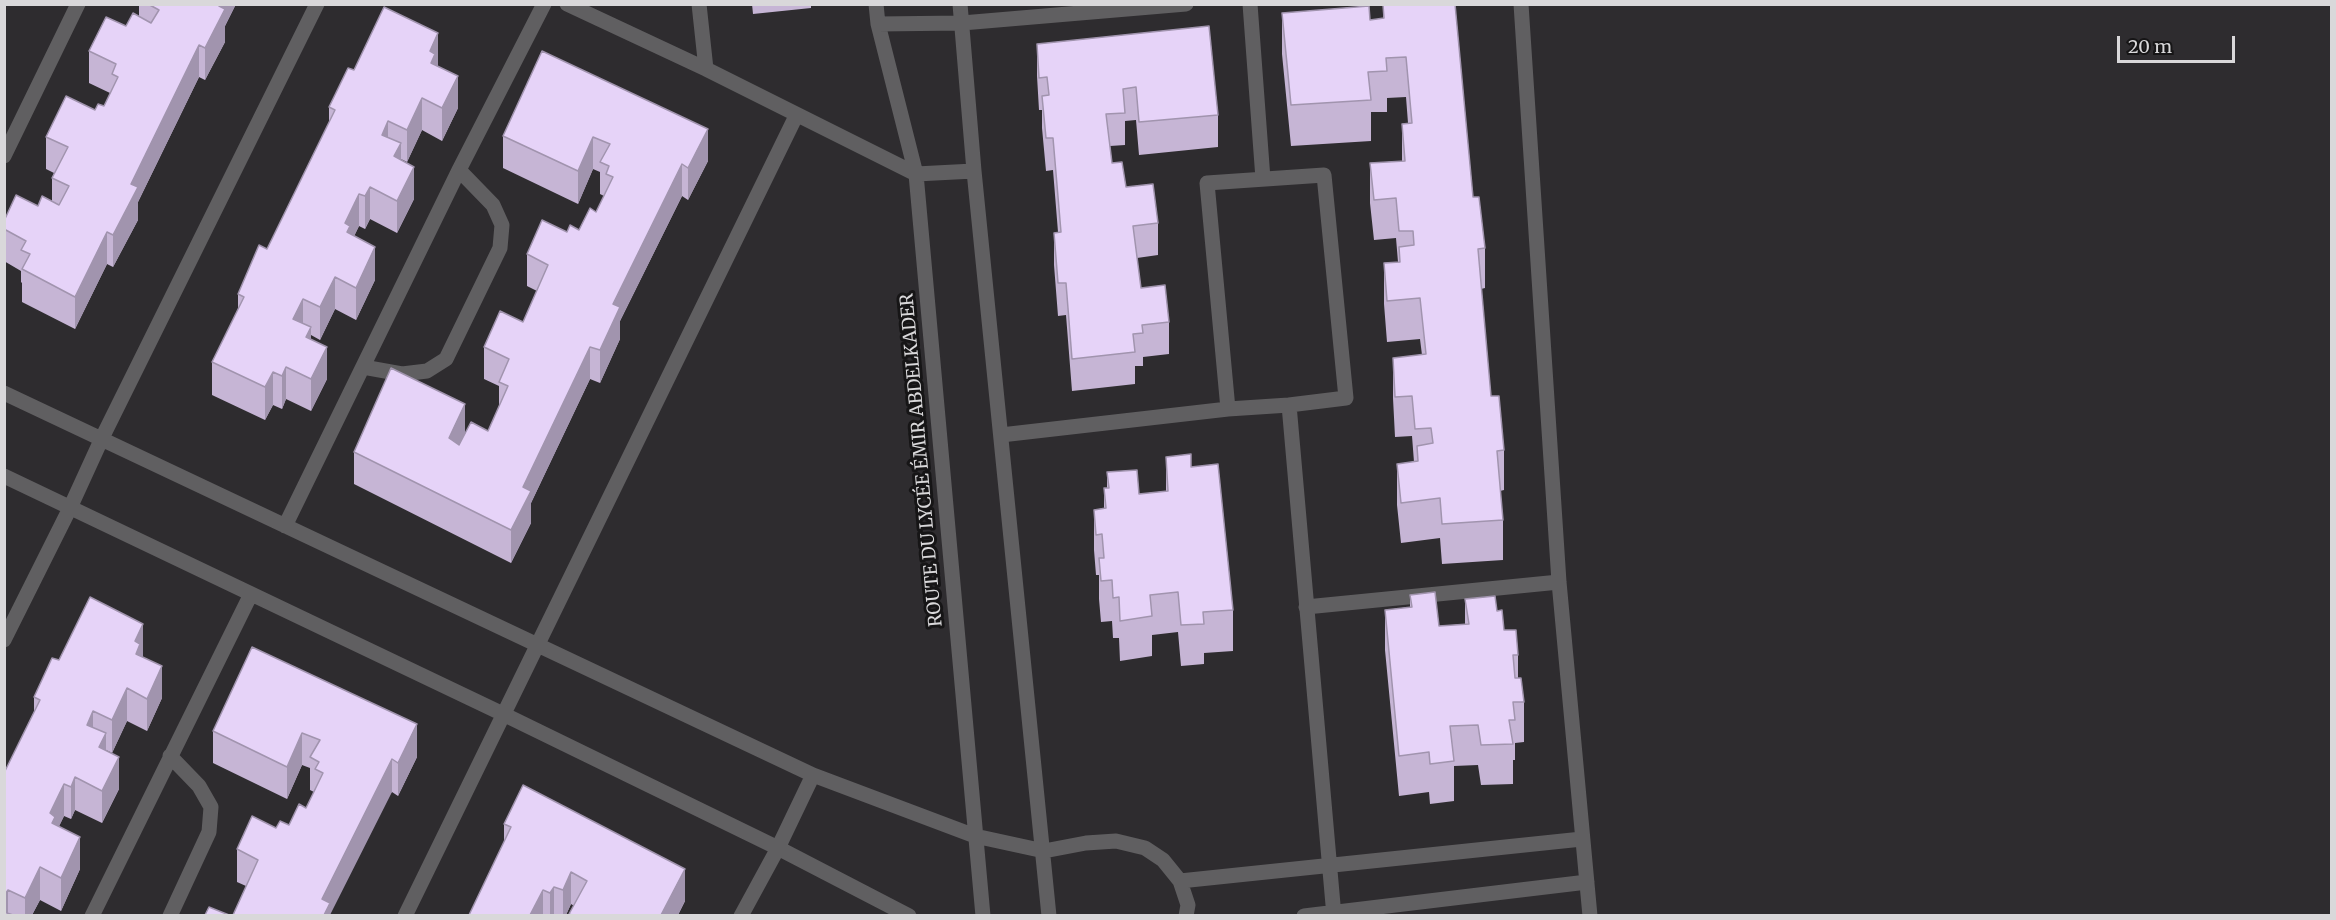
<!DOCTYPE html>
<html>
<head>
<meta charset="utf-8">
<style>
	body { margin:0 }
	#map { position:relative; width:2336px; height:920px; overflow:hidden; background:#2e2c2f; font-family:Merriweather,serif }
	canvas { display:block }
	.frame { position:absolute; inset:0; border:6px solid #d9d8da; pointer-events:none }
	.scale { position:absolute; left:2117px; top:36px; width:118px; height:27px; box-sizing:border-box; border:3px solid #d9d8da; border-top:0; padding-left:8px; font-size:18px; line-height:21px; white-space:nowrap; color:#d9d8da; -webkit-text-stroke:4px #161516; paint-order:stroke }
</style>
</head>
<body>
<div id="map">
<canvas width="2336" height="920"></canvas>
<div class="frame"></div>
<div class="scale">20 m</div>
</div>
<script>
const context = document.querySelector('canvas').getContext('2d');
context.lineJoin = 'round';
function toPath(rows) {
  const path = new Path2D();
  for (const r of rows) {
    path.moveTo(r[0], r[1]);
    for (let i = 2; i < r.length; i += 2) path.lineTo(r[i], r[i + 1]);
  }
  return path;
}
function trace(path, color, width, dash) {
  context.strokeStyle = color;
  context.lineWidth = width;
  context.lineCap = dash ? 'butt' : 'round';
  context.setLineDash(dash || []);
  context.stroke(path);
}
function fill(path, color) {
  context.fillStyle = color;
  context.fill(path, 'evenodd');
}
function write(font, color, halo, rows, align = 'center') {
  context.font = font + ' Merriweather,serif';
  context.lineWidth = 6;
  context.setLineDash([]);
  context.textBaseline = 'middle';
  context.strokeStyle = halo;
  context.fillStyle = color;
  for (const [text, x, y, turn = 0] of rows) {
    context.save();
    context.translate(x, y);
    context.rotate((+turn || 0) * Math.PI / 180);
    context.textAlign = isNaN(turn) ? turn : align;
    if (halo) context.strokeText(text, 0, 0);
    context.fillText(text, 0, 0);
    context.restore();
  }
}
const minor = toPath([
	[567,4,706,69,916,174,974,171],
	[699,4,706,69],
	[876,4,878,24,916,174,983,916],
	[960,4,974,171,1049,916],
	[1250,4,1263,179],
	[1521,4,1559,582,1590,916],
	[878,24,962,23,1186,4],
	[4,156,78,4],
	[363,367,402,374,427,371,446,359,500,248,502,225,493,205,459,170],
	[4,393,813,775,975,836,1044,851,1086,843,1116,841,1145,848,1163,860,1180,881,1188,905,1186,916],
	[1228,409,1207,183,1324,175,1346,398,1289,405],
	[1001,435,1228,409,1289,405,1334,916],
	[4,476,503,714,778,848,909,916],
	[285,526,459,170,544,4],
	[1306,607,1559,582],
	[4,640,70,508,102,438,317,4],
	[1180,881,1582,839],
	[92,916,251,594],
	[170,916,209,832,211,807,199,786,170,756],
	[405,916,796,116],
	[741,916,778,848,813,775],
	[1304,916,1587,882]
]);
const wall = toPath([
	[139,4,236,4,225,26,225,42,205,80,199,77,138,202,138,220,113,267,107,264,75,329,22,302,22,283,21,282,21,271,4,261,4,221,38,206,52,201,52,178,54,173,46,169,46,137,104,106,110,93,89,83,89,51,126,26,139,16],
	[752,4,811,4,811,8,753,14],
	[1383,5,1473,197,1485,248,1485,288,1481,289,1491,396,1504,450,1504,490,1500,491,1503,520,1503,560,1442,564,1440,538,1401,543,1397,505,1397,464,1414,462,1412,436,1395,437,1393,398,1393,358,1422,355,1420,339,1387,342,1384,304,1384,263,1398,262,1396,238,1374,240,1370,203,1370,163,1402,161,1402,124,1408,123,1406,97,1387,98,1387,112,1371,112,1371,141,1291,146,1282,54,1282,13,1370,20,1383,19],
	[1037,44,1218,115,1218,147,1139,155,1136,120,1125,121,1125,145,1110,146,1112,163,1126,187,1158,223,1158,255,1137,258,1141,288,1169,322,1169,354,1143,357,1143,366,1135,366,1135,384,1072,391,1066,315,1058,316,1054,265,1054,233,1058,232,1053,170,1046,171,1042,128,1042,110,1039,110,1037,76],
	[542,51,708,161,688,200,682,196,620,321,620,339,600,383,590,379,531,503,531,523,511,563,354,484,354,452,465,433,488,431,499,407,499,386,484,379,484,347,523,322,537,291,527,286,527,254,567,232,579,230,596,212,604,196,600,194,600,172,593,169,578,204,503,168,503,136],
	[438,66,458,108,442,141,422,130,407,162,401,159,414,199,397,233,370,219,365,229,359,226,354,236,375,280,356,320,335,309,320,340,311,335,311,339,327,379,311,411,286,399,282,409,273,405,265,420,212,395,212,362,238,310,238,294,267,249,329,123,329,107,354,70],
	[1166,457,1191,467,1233,610,1233,651,1204,653,1204,664,1181,666,1178,632,1152,635,1152,656,1120,661,1119,638,1113,638,1112,621,1101,622,1099,599,1099,575,1096,575,1094,550,1094,510,1104,508,1104,488,1107,488,1107,472,1139,494,1166,491],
	[1410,595,1439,626,1465,624,1465,599,1497,611,1504,630,1518,655,1518,678,1524,702,1524,742,1515,743,1515,760,1513,760,1513,784,1481,785,1478,765,1454,766,1454,801,1430,804,1429,792,1399,796,1385,650,1385,610,1410,607],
	[252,647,417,757,398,796,392,792,246,886,237,882,237,849,276,828,289,825,306,808,314,792,310,790,310,768,302,765,287,799,213,763,213,731],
	[143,657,162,698,147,731,127,721,112,753,106,750,119,789,102,823,75,810,71,819,64,816,59,826,80,869,61,911,40,900,32,915,4,915,4,773,34,712,34,697,59,660],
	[504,824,685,901,678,915,569,915,574,906,571,904,566,915,469,915,504,842]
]);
const shadedWall = toPath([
	[220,4,236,4,225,26,225,42,205,80,205,48],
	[438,33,438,66,435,71,435,86,430,51],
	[199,45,199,77,138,202,138,220,113,267,113,235,131,184],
	[458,76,458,108,442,141,442,108],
	[422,98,422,130,407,162,407,130],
	[388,121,388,153,382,135],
	[708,129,708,161,688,200,688,168],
	[593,137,593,169,578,204,578,171],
	[401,143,401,175,394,156],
	[682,164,682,196,620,321,620,339,600,383,600,350,613,304],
	[414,167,414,199,397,233,397,201],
	[370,187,370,219,365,229,365,196],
	[359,194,359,226,350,245,345,223],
	[107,232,107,264,75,329,75,297],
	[375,247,375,280,356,320,356,288],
	[335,277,335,309,320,340,320,307],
	[303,299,303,332,293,319],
	[311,327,311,359,306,337],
	[327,347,327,379,311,411,311,379],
	[590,347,590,379,531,503,531,523,511,563,511,530,523,487],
	[286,367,286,399,282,409,282,376],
	[273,372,273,405,265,420,265,387],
	[465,404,465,437,449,470,449,438],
	[143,624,143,656,140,662,136,686,135,641],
	[162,666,162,698,147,731,147,699],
	[127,688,127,721,112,753,112,720],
	[93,711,93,743,87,725],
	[417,724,417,757,398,796,398,763],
	[106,733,106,765,99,747],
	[302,733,302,765,287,799,287,767],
	[119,757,119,789,102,823,102,791],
	[392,759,392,792,330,915,322,915,322,899],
	[75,777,75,810,71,819,71,787],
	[64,784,64,816,55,835,50,813],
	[80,837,80,869,61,911,61,878],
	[40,867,40,900,32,915,25,915,25,898],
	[685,869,685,901,678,915,661,915],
	[571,872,571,904,566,915,563,915,563,890],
	[554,887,554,915,550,915,550,893],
	[8,890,8,915,4,915,4,896],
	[543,890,543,915,530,915]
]);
const building = toPath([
	[148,4,220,4,219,6,225,9,205,48,199,45,131,184,138,187,113,235,107,232,75,297,22,269,30,254,21,250,26,241,4,229,4,221,16,195,38,206,42,196,59,205,69,186,52,178,68,147,46,137,66,96,95,110,98,104,104,106,118,77,112,74,116,64,89,51,106,17,126,26,133,13,151,23,159,10,148,4],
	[1390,4,1455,4,1473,197,1479,197,1485,248,1478,249,1491,396,1499,396,1504,450,1497,451,1503,520,1442,524,1440,498,1401,503,1397,464,1418,461,1417,446,1433,443,1431,428,1415,429,1412,396,1395,397,1393,358,1426,354,1420,298,1387,301,1384,263,1400,262,1399,247,1414,245,1413,231,1399,231,1396,198,1374,200,1370,163,1405,161,1402,124,1412,123,1406,57,1386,58,1387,71,1368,72,1371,100,1291,105,1282,13,1369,6,1370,20,1384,18,1383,5,1390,4],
	[384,7,438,33,430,51,435,54,431,63,458,76,442,108,422,98,407,130,388,121,382,135,401,143,394,156,414,167,397,201,370,187,365,196,359,194,345,223,350,226,347,232,375,247,356,288,335,277,320,307,303,299,293,319,311,327,306,337,327,347,311,379,286,367,282,376,273,372,265,387,212,362,244,297,238,294,259,245,267,249,335,110,329,107,348,68,354,70,384,7],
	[1209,26,1218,115,1139,122,1136,87,1123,89,1125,113,1106,114,1112,163,1122,162,1126,187,1153,184,1158,223,1133,226,1141,288,1165,285,1169,322,1142,325,1143,333,1133,334,1135,352,1072,359,1066,283,1058,283,1054,233,1061,232,1053,138,1046,138,1042,96,1049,95,1047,77,1039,78,1037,44,1209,26],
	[542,51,708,129,688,168,682,164,613,304,620,307,600,350,590,347,523,487,531,491,511,530,354,452,391,368,465,404,449,438,459,445,471,422,488,431,508,386,499,382,509,359,484,347,500,311,523,322,548,265,527,254,542,220,567,232,570,225,579,230,590,208,596,212,613,177,606,174,609,166,600,162,610,144,593,137,578,171,503,136,542,51],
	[1191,454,1191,467,1218,464,1233,610,1203,612,1204,624,1181,625,1178,592,1150,595,1152,616,1120,621,1119,597,1113,598,1112,580,1101,581,1099,558,1104,558,1102,534,1096,535,1094,510,1106,508,1104,488,1109,488,1107,472,1137,470,1139,494,1168,491,1166,457,1191,454],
	[1435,592,1439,626,1469,624,1465,599,1495,596,1497,611,1502,610,1504,630,1516,630,1518,655,1513,655,1515,678,1521,678,1524,702,1513,702,1515,720,1509,720,1513,744,1481,745,1478,725,1450,726,1454,761,1430,764,1429,752,1399,756,1385,610,1412,607,1410,595,1435,592],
	[90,597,143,624,135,641,140,644,136,654,162,666,147,699,127,688,112,720,93,711,87,725,106,733,99,747,119,757,102,791,75,777,71,787,64,784,50,813,55,817,52,823,80,837,61,878,40,867,25,898,8,890,4,896,4,773,40,700,34,697,52,658,59,660,90,597],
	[252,647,417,724,398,763,392,759,322,899,330,903,324,915,233,915,258,860,237,849,252,816,276,828,280,821,289,825,299,804,306,808,323,773,315,769,319,762,310,757,320,740,302,733,287,767,213,731,252,647],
	[523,785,685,869,661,915,572,915,569,914,587,881,571,872,563,890,554,887,550,893,543,890,530,915,469,915,511,827,504,824,523,785],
	[209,907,229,915,205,915,209,907],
	[4,912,13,915,4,915,4,912]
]);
const streetNames = [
	["ROUTE DU LYCÉE ÉMIR ABDELKADER",922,460,-95]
];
trace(minor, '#605f61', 15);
fill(wall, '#c6b5d5');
fill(shadedWall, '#a194ae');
fill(building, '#e6d3f8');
trace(building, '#a194ae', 1.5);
write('18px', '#d9d8da', '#161516', streetNames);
</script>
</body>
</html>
